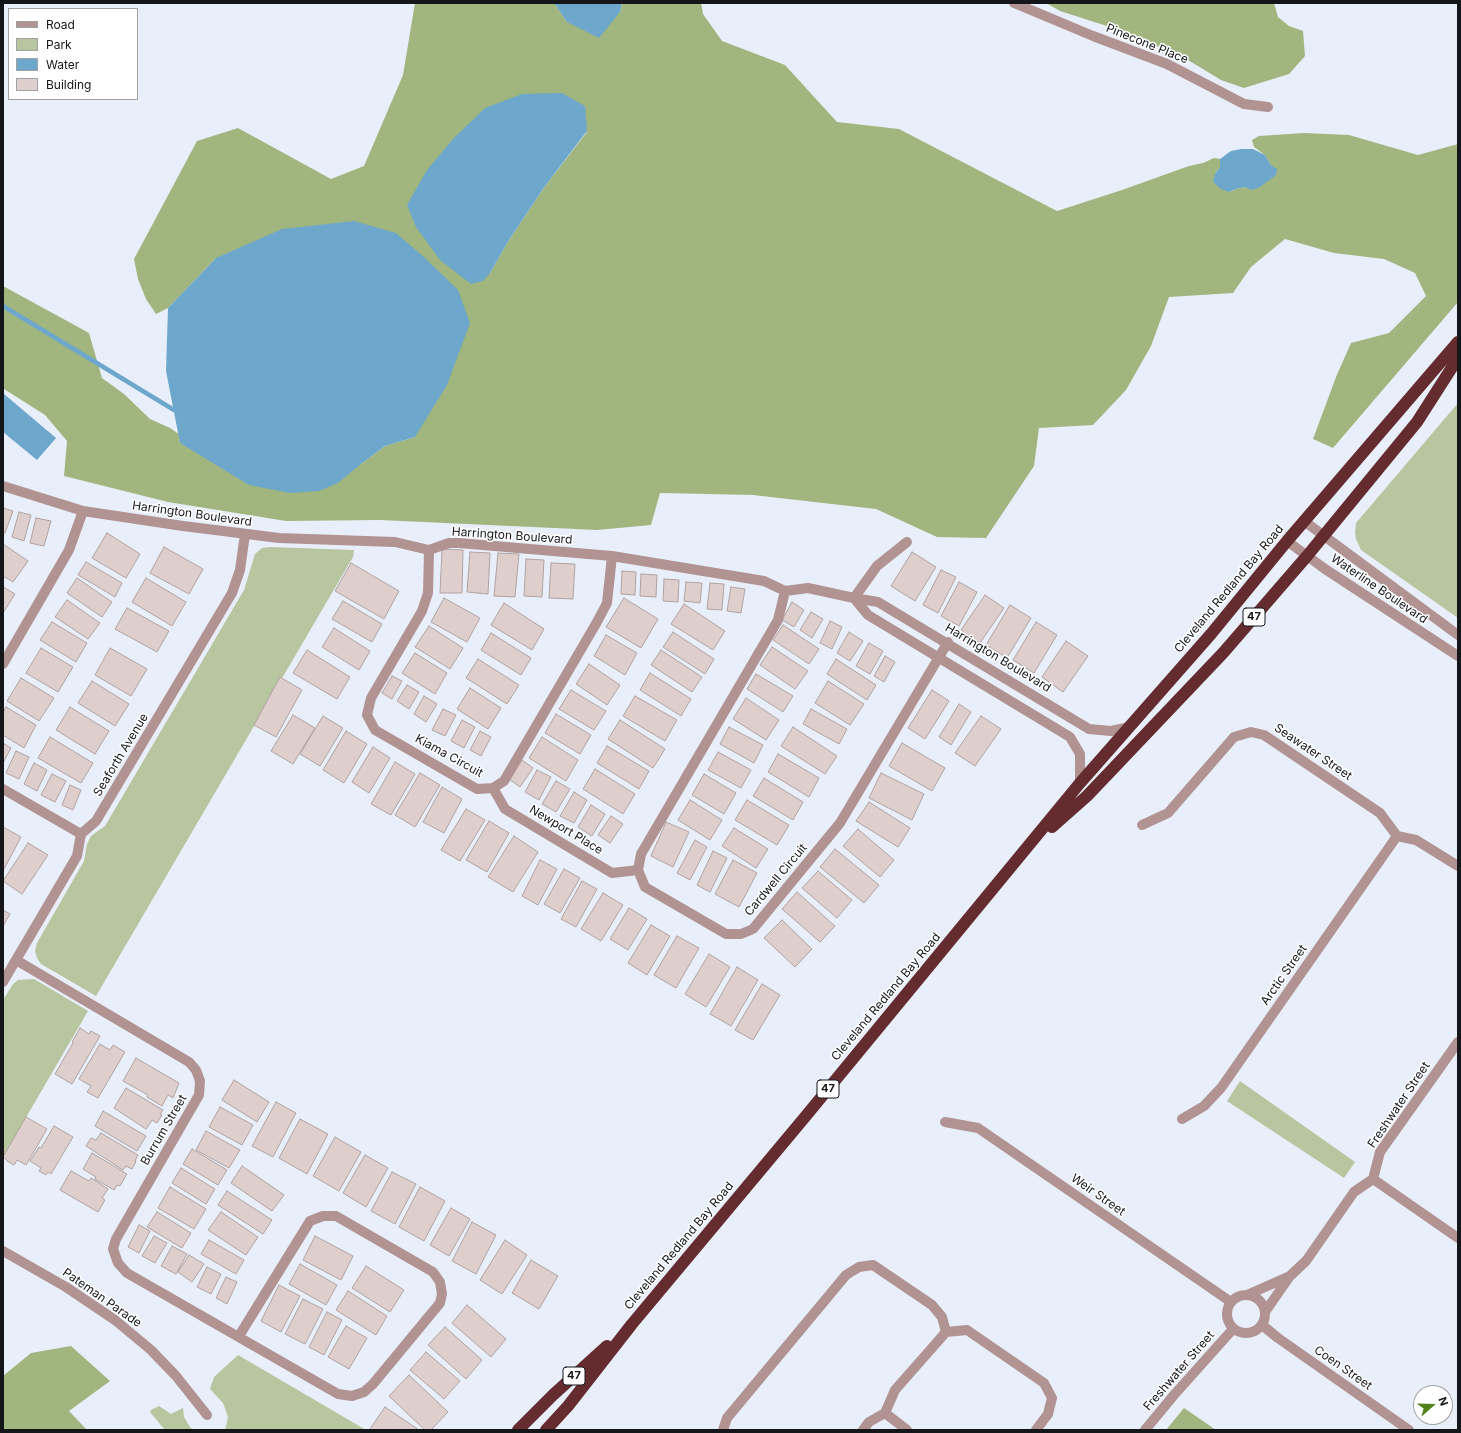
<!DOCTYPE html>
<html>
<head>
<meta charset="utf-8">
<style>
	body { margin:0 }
	#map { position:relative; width:1461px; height:1433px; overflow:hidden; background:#e8effa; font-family:Inter,sans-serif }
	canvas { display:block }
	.frame { position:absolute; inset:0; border:4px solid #14161a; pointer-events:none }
	.legend { position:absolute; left:8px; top:8px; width:130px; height:92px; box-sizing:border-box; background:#fff; border:1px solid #a1a2a3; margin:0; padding:5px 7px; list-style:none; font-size:12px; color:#14161a }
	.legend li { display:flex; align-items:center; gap:8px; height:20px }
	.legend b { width:20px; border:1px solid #a1a2a3 }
	.north { position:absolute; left:1413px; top:1385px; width:40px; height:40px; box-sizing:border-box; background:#fff; border:1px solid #a1a2a3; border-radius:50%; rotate:70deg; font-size:11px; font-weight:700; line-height:16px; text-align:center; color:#14161a }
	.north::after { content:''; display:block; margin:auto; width:14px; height:18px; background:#4f8319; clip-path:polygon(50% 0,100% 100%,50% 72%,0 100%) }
</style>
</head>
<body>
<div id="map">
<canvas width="1461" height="1433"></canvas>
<div class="frame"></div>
<ul class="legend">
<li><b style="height:5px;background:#b19392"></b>Road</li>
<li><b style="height:11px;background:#b7c69f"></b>Park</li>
<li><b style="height:11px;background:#6ea7cc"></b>Water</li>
<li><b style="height:11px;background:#decfcd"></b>Building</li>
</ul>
<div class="north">N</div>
</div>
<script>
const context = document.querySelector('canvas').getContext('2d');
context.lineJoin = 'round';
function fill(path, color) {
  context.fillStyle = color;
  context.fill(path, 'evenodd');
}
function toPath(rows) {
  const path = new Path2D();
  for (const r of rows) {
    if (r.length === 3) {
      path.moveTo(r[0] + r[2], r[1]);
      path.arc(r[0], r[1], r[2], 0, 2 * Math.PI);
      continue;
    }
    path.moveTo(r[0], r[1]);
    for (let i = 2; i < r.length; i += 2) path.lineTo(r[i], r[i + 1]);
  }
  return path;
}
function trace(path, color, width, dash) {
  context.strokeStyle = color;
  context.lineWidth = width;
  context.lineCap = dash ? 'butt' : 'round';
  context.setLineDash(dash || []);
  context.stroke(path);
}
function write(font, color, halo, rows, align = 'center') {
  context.font = font + ' Inter,sans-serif';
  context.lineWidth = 3;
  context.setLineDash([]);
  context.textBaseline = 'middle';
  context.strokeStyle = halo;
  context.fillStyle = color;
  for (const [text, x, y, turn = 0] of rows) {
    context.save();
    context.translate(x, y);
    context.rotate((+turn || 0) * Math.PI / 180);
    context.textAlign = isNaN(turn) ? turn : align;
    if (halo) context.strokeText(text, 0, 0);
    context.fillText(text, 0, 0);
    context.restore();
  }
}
const green = toPath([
	[1458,403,1458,618,1361,550,1356,539,1355,533,1356,523],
	[270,547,354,550,353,557,96,996,41,964,37,958,35,951,37,943,84,861,87,844,91,836,105,826,244,590,255,554,262,548],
	[34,979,88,1011,3,1157,3,1000,13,984,18,980],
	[1240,1081,1355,1162,1344,1178,1227,1101],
	[238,1355,366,1430,225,1430,228,1417,223,1403,210,1389,214,1377],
	[159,1406,171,1414,183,1408,184,1417,190,1427,193,1430,165,1430,150,1412,151,1410]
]);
const forest = toPath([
	[415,3,554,3,567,22,620,12,622,3,701,3,703,14,722,41,785,65,837,122,899,129,1057,211,1122,190,1189,166,1203,163,1214,158,1220,159,1220,167,1215,174,1229,192,1236,189,1245,187,1252,189,1271,165,1265,155,1254,147,1252,140,1259,136,1304,133,1349,135,1418,155,1458,144,1458,302,1333,448,1313,439,1336,377,1351,343,1389,333,1426,296,1415,273,1384,259,1334,253,1285,239,1251,267,1233,293,1169,297,1151,346,1126,390,1093,425,1039,428,1034,466,986,538,937,537,876,509,753,495,660,493,651,525,597,530,380,520,286,521,168,502,64,476,67,441,45,415,4,389,3,390,3,286,89,333,102,378,124,394,150,419,170,428,179,434,180,443,361,464,385,446,415,437,216,258,168,308,156,314,146,299,138,279,134,259,197,141,238,128,331,179,364,166,403,75],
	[587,132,545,186,509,240,490,273,416,227],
	[1046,3,1274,3,1278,17,1289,26,1303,31,1305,56,1289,74,1244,88,1221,80,1183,57,1113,28,1060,11],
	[71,1346,110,1381,69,1411,87,1430,3,1430,3,1376,31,1353],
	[1184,1408,1216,1430,1166,1430]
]);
const water = toPath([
	[554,3,622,3,620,12,599,38,567,22],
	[562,93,585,106,587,131,545,186,509,240,490,273,483,281,471,284,440,260,416,227,407,205,427,170,453,139,485,108,522,94],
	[1241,149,1253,149,1265,155,1271,165,1277,169,1276,175,1260,187,1252,190,1245,187,1236,189,1229,192,1221,189,1213,182,1215,174,1220,167,1220,159,1231,151],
	[354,221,396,233,425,258,458,290,470,323,447,385,415,437,385,446,361,464,338,483,319,491,290,493,249,485,180,443,166,371,168,308,216,258,282,229],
	[4,394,56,438,37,460,3,432]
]);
const stream = toPath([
	[3,306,174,410]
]);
const building = toPath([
	[3,508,13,511,5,533,3,533,3,508],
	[19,512,31,515,24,541,12,537,19,512],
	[36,518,51,521,44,546,30,543,36,518],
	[107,533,140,554,126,578,92,558,107,533],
	[3,544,28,561,13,582,3,576,3,544],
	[164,547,203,569,189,594,150,573,164,547],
	[442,549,463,550,462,593,440,593,442,549],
	[470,552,490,553,488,594,467,592,470,552],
	[912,552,936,567,915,601,891,586,912,552],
	[498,553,519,554,515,597,494,596,498,553],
	[526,559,544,560,542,597,524,596,526,559],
	[86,562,122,583,115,597,78,575,86,562],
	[351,563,399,591,384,619,335,591,351,563],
	[551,563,575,564,573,599,549,598,551,563],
	[941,570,956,577,938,613,923,605,941,570],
	[622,571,636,572,635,595,621,594,622,571],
	[641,574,657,575,656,597,640,596,641,574],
	[77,578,112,602,102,617,67,593,77,578],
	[146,578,186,602,172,626,132,602,146,578],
	[664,579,679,580,678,602,663,601,664,579],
	[686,582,702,583,700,603,684,601,686,582],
	[959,582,977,592,959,626,941,616,959,582],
	[710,583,724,584,722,610,707,609,710,583],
	[3,587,15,594,3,613,3,587],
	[731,587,745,589,741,613,727,611,731,587],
	[985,595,1004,608,980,643,961,630,985,595],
	[444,598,480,618,467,642,431,622,444,598],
	[624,598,658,619,641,648,606,627,624,598],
	[67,600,100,623,88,639,55,617,67,600],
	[343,601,382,624,372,642,332,619,343,601],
	[792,602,804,610,794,627,782,620,792,602],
	[504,603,544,629,532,650,491,625,504,603],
	[684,604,725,631,713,650,671,624,684,604],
	[1010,605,1031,618,1007,658,986,645,1010,605],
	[127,608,169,631,157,652,115,629,127,608],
	[811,612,823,619,812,638,800,630,811,612],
	[830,621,842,627,832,649,820,643,830,621],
	[52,622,87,643,76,662,40,640,52,622],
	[1036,622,1057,635,1034,673,1013,660,1036,622],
	[783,625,819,649,809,664,773,640,783,625],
	[429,626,463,648,450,669,415,647,429,626],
	[334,628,370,651,359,670,322,647,334,628],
	[673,632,714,659,705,674,663,647,673,632],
	[849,632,863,641,850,661,837,653,849,632],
	[491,633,531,658,521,675,481,650,491,633],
	[606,635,637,653,625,675,594,656,606,635],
	[1066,641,1088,656,1063,692,1042,677,1066,641],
	[869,643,883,651,870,674,856,666,869,643],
	[772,647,808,671,795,689,760,665,772,647],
	[41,648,73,667,58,692,26,673,41,648],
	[110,648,147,669,131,696,95,675,110,648],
	[307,650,350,677,337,699,293,673,307,650],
	[661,650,702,677,692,692,651,665,661,650],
	[415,653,447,673,435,694,402,673,415,653],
	[885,656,895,662,884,682,874,676,885,656],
	[478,659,519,685,507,704,466,678,478,659],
	[836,659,876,685,867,700,827,674,836,659],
	[589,664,620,685,607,705,576,684,589,664],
	[650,673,691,699,681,716,640,690,650,673],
	[756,674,793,696,783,712,747,689,756,674],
	[392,676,402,681,392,699,382,693,392,676],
	[280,677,302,690,276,737,254,725,280,677],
	[21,678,54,698,39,721,7,701,21,678],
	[92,681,129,704,115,726,78,703,92,681],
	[828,681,864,704,850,725,815,703,828,681],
	[407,685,419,692,409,709,397,701,407,685],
	[470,688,501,708,488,729,457,709,470,688],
	[571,690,606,711,594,730,559,709,571,690],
	[932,690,949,701,925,739,908,728,932,690],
	[424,696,437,704,426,722,414,714,424,696],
	[635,696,677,720,665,741,623,716,635,696],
	[746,698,779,720,766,740,733,719,746,698],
	[959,704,971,712,951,745,939,737,959,704],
	[6,707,36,725,24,748,3,735,3,712,6,707],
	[70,707,109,731,95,754,56,730,70,707],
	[443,709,456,715,445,736,432,730,443,709],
	[811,709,847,729,839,744,803,724,811,709],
	[556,714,591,735,580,754,545,733,556,714],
	[293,715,315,728,293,764,271,751,293,715],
	[323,716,343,728,320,766,300,754,323,716],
	[981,716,1001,729,975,766,955,753,981,716],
	[462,720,475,727,464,748,451,741,462,720],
	[620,720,665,749,653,768,608,739,620,720],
	[729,727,763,745,754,763,720,744,729,727],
	[793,727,837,756,825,774,781,746,793,727],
	[346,731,367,744,344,783,323,770,346,731],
	[480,731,491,737,481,756,470,750,480,731],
	[50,737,93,763,81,783,38,758,50,737],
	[542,737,578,760,566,781,529,758,542,737],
	[3,743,11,748,3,763,3,743],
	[902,743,945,768,932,791,889,766,902,743],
	[607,746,649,771,639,789,597,763,607,746],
	[373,747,390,758,369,793,352,782,373,747],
	[16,751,29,757,19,779,6,773,16,751],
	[718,752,751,770,741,788,708,770,718,752],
	[778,754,819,778,809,797,768,772,778,754],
	[522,760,533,768,520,787,509,779,522,760],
	[395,762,415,774,391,815,371,804,395,762],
	[34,763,47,770,37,791,24,784,34,763],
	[595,769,635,794,623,814,583,789,595,769],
	[537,770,551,777,539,800,525,792,537,770],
	[420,773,440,785,415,827,395,815,420,773],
	[881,773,924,794,912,820,869,798,881,773],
	[52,774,66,781,55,802,41,795,52,774],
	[704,774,736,793,724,814,692,795,704,774],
	[764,778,803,802,793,820,753,796,764,778],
	[556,781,570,789,556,812,542,804,556,781],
	[70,785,81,790,73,810,62,805,70,785],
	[442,787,462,799,444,833,423,822,442,787],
	[574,792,587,800,574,823,560,816,574,792],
	[690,800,722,820,710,840,678,820,690,800],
	[747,800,789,825,777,845,735,820,747,800],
	[869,802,910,828,898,847,856,821,869,802],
	[591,805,605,814,592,836,578,827,591,805],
	[466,809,485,820,460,861,441,850,466,809],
	[611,816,623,824,610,843,598,835,611,816],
	[489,821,509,833,487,872,466,860,489,821],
	[666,822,689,832,673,867,651,856,666,822],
	[3,827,21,837,3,871,3,827],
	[734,828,768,849,756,868,722,846,734,828],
	[858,829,894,860,880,877,843,846,858,829],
	[514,836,538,852,513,892,488,877,514,836],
	[695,840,707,847,690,880,677,873,695,840],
	[28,843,48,855,22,894,3,881,28,843],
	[835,849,879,885,864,903,820,867,835,849],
	[713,851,727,858,710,892,697,885,713,851],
	[540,860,557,869,538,905,522,896,540,860],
	[733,860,757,873,739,907,715,894,733,860],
	[564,869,580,878,560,913,544,904,564,869],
	[818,871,852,900,837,918,802,888,818,871],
	[582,881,597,889,576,927,561,919,582,881],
	[797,892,835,926,820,942,782,909,797,892],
	[603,893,623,905,601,941,581,929,603,893],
	[629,908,647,919,628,950,610,939,629,908],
	[3,910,10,914,3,926,3,910],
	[782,920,812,949,795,967,764,938,782,920],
	[651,925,670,936,647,975,628,963,651,925],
	[677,936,699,948,676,988,654,975,677,936],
	[709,954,730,967,706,1007,685,994,709,954],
	[737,967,758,980,731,1026,710,1014,737,967],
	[762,984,780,995,753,1040,735,1030,762,984],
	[80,1028,89,1034,91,1031,100,1036,72,1084,55,1074,73,1043,72,1042,80,1028],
	[100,1044,110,1050,113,1045,125,1052,98,1098,87,1092,91,1086,79,1079,100,1044],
	[136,1058,179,1083,173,1098,168,1095,162,1106,147,1097,148,1095,123,1081,136,1058],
	[234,1080,269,1102,257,1122,222,1100,234,1080],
	[126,1088,163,1110,160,1114,162,1115,157,1123,152,1120,146,1129,114,1108,126,1088],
	[276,1102,296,1113,273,1157,252,1146,276,1102],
	[220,1107,253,1125,242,1145,209,1127,220,1107],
	[103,1111,146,1136,137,1151,95,1126,103,1111],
	[26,1117,47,1129,26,1165,17,1160,14,1165,7,1161,7,1160,3,1157,26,1117],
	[300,1119,328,1134,307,1174,279,1158,300,1119],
	[54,1126,73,1137,51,1174,48,1172,46,1175,39,1171,41,1168,30,1161,39,1147,41,1148,54,1126],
	[206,1131,240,1150,229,1168,196,1150,206,1131],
	[101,1133,138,1155,135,1161,136,1162,132,1169,126,1166,123,1170,86,1146,91,1138,96,1140,101,1133],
	[335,1137,361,1152,339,1191,313,1176,335,1137],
	[192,1149,227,1170,218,1185,183,1164,192,1149],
	[92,1153,127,1174,120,1186,117,1185,114,1190,95,1179,96,1177,83,1169,92,1153],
	[365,1155,388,1168,366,1207,343,1193,365,1155],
	[242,1166,284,1195,272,1211,231,1183,242,1166],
	[181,1168,215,1189,206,1204,172,1183,181,1168],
	[71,1171,89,1181,91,1178,108,1189,102,1198,105,1200,98,1212,60,1190,71,1171],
	[392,1172,416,1184,395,1224,371,1211,392,1172],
	[170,1187,206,1209,194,1229,158,1208,170,1187],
	[420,1187,445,1201,424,1241,399,1227,420,1187],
	[227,1191,272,1220,263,1234,218,1205,227,1191],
	[451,1208,470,1219,449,1256,430,1245,451,1208],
	[157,1212,191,1233,182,1248,147,1227,157,1212],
	[221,1212,258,1237,246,1255,208,1230,221,1212],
	[472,1222,496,1235,476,1274,452,1261,472,1222],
	[139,1225,150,1231,139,1253,128,1247,139,1225],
	[154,1236,167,1243,155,1263,142,1256,154,1236],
	[315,1236,353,1256,341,1280,303,1260,315,1236],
	[209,1240,244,1260,236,1274,201,1254,209,1240],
	[505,1240,527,1255,502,1294,480,1280,505,1240],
	[172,1246,187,1254,176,1274,161,1266,172,1246],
	[189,1255,204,1264,192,1282,178,1272,189,1255],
	[531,1260,558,1276,539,1309,512,1293,531,1260],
	[300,1264,337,1285,326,1305,289,1284,300,1264],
	[366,1266,404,1290,390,1312,352,1288,366,1266],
	[207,1267,221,1274,211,1294,197,1287,207,1267],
	[226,1277,237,1282,227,1304,216,1298,226,1277],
	[279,1285,300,1296,281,1332,261,1321,279,1285],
	[348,1291,387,1316,376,1335,336,1310,348,1291],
	[303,1299,323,1309,305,1344,285,1334,303,1299],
	[467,1305,506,1339,491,1357,452,1323,467,1305],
	[327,1312,342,1320,324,1355,309,1347,327,1312],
	[346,1326,367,1338,349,1369,328,1357,346,1326],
	[445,1327,482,1360,466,1379,428,1345,445,1327],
	[426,1352,460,1381,444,1399,410,1370,426,1352],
	[409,1375,448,1412,431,1430,425,1430,389,1396,409,1375],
	[385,1407,419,1430,372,1430,370,1429,385,1407]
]);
const minor = toPath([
	[1014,3,1093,36,1167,64,1244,104,1268,107],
	[3,486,83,511,183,526,279,538,395,542,429,550,449,543,459,543,612,556,764,581,785,591,808,588,854,598,878,602,1089,729,1111,731,1130,727],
	[1304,521,1458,635],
	[1287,541,1325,569,1458,656],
	[429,550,428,593,422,611,371,698,367,715,375,730,477,789,493,788,504,781,597,622,607,603,612,556],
	[785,591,778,620,641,854,638,870,645,887,726,934,741,934,753,929,840,823,948,642],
	[854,598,868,615,1070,737,1080,754,1080,783],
	[854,598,877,566,907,542],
	[3,664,69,550,83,511],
	[493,788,505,809,612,873,638,870],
	[3,789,81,834],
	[1142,825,1168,813,1234,737,1251,732,1264,735,1380,813,1397,836,1416,840,1458,866],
	[16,960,189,1062,196,1070,200,1081,199,1095,116,1239,113,1249,118,1263,127,1273,338,1394,352,1396,364,1392,373,1384,440,1303,442,1294,440,1282,433,1272,336,1216,323,1216,310,1221,239,1336],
	[3,982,77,856,81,834,96,821,232,593,240,570,245,534],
	[1182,1119,1204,1106,1221,1088,1397,836],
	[945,1122,978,1128,1231,1302],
	[1373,1179,1458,1238],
	[3,1251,66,1287,115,1320,151,1350,176,1376,207,1415],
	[1246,1314,19],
	[1247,1295,1290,1276],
	[1265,1312,1290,1276,1306,1261,1354,1192,1373,1179,1380,1152,1458,1042],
	[1262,1325,1278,1338,1409,1430],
	[885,1413,907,1430],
	[723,1430,727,1418,846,1275,859,1267,873,1265,932,1305,942,1317,946,1332],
	[863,1430,869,1422,885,1413,895,1390,946,1332,967,1330,1044,1383,1052,1398,1048,1414,1036,1430],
	[1145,1430,1174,1395,1233,1329]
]);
const highway = toPath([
	[1052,827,1087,796,1223,653,1307,556,1417,422,1458,358],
	[518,1430,553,1395,607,1346],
	[546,1430,568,1406,632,1324,805,1117,1080,783,1211,634,1287,541,1458,342]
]);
const shields = [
	[1254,617,22],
	[828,1089,22],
	[574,1376,22]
];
const shieldNames = [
	["47",1254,617],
	["47",828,1089],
	["47",574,1376]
];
const streetNames = [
	["Pinecone Place",1147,44,22],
	["Harrington Boulevard",192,514,8],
	["Harrington Boulevard",512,536,4],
	["Cleveland Redland Bay Road",1229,589,-50],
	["Waterline Boulevard",1379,589,34],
	["Harrington Boulevard",998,658,31],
	["Seawater Street",1313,752,34],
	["Seaforth Avenue",121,755,-59],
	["Kiama Circuit",449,756,29],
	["Newport Place",566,830,31],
	["Cardwell Circuit",776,880,-50],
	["Arctic Street",1284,975,-55],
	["Cleveland Redland Bay Road",886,997,-50],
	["Freshwater Street",1399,1105,-56],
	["Burrum Street",164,1130,-60],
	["Weir Street",1098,1195,35],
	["Cleveland Redland Bay Road",679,1246,-50],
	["Pateman Parade",102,1298,35],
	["Coen Street",1343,1368,35],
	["Freshwater Street",1179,1371,-49]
];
fill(green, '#b7c69f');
fill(forest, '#a1b67e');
fill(water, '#6ea7cc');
trace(stream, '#6ea7cc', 4.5);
fill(building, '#decfcd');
trace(building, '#b0a2a0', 1);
trace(minor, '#b19392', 10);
trace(highway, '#642c2f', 12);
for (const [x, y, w] of shields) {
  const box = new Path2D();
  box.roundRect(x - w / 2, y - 9, w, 18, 3);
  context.fillStyle = '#fff';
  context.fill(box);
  trace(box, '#14161a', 1);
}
write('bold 11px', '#14161a', null, shieldNames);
write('12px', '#14161a', '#fff', streetNames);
</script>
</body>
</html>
